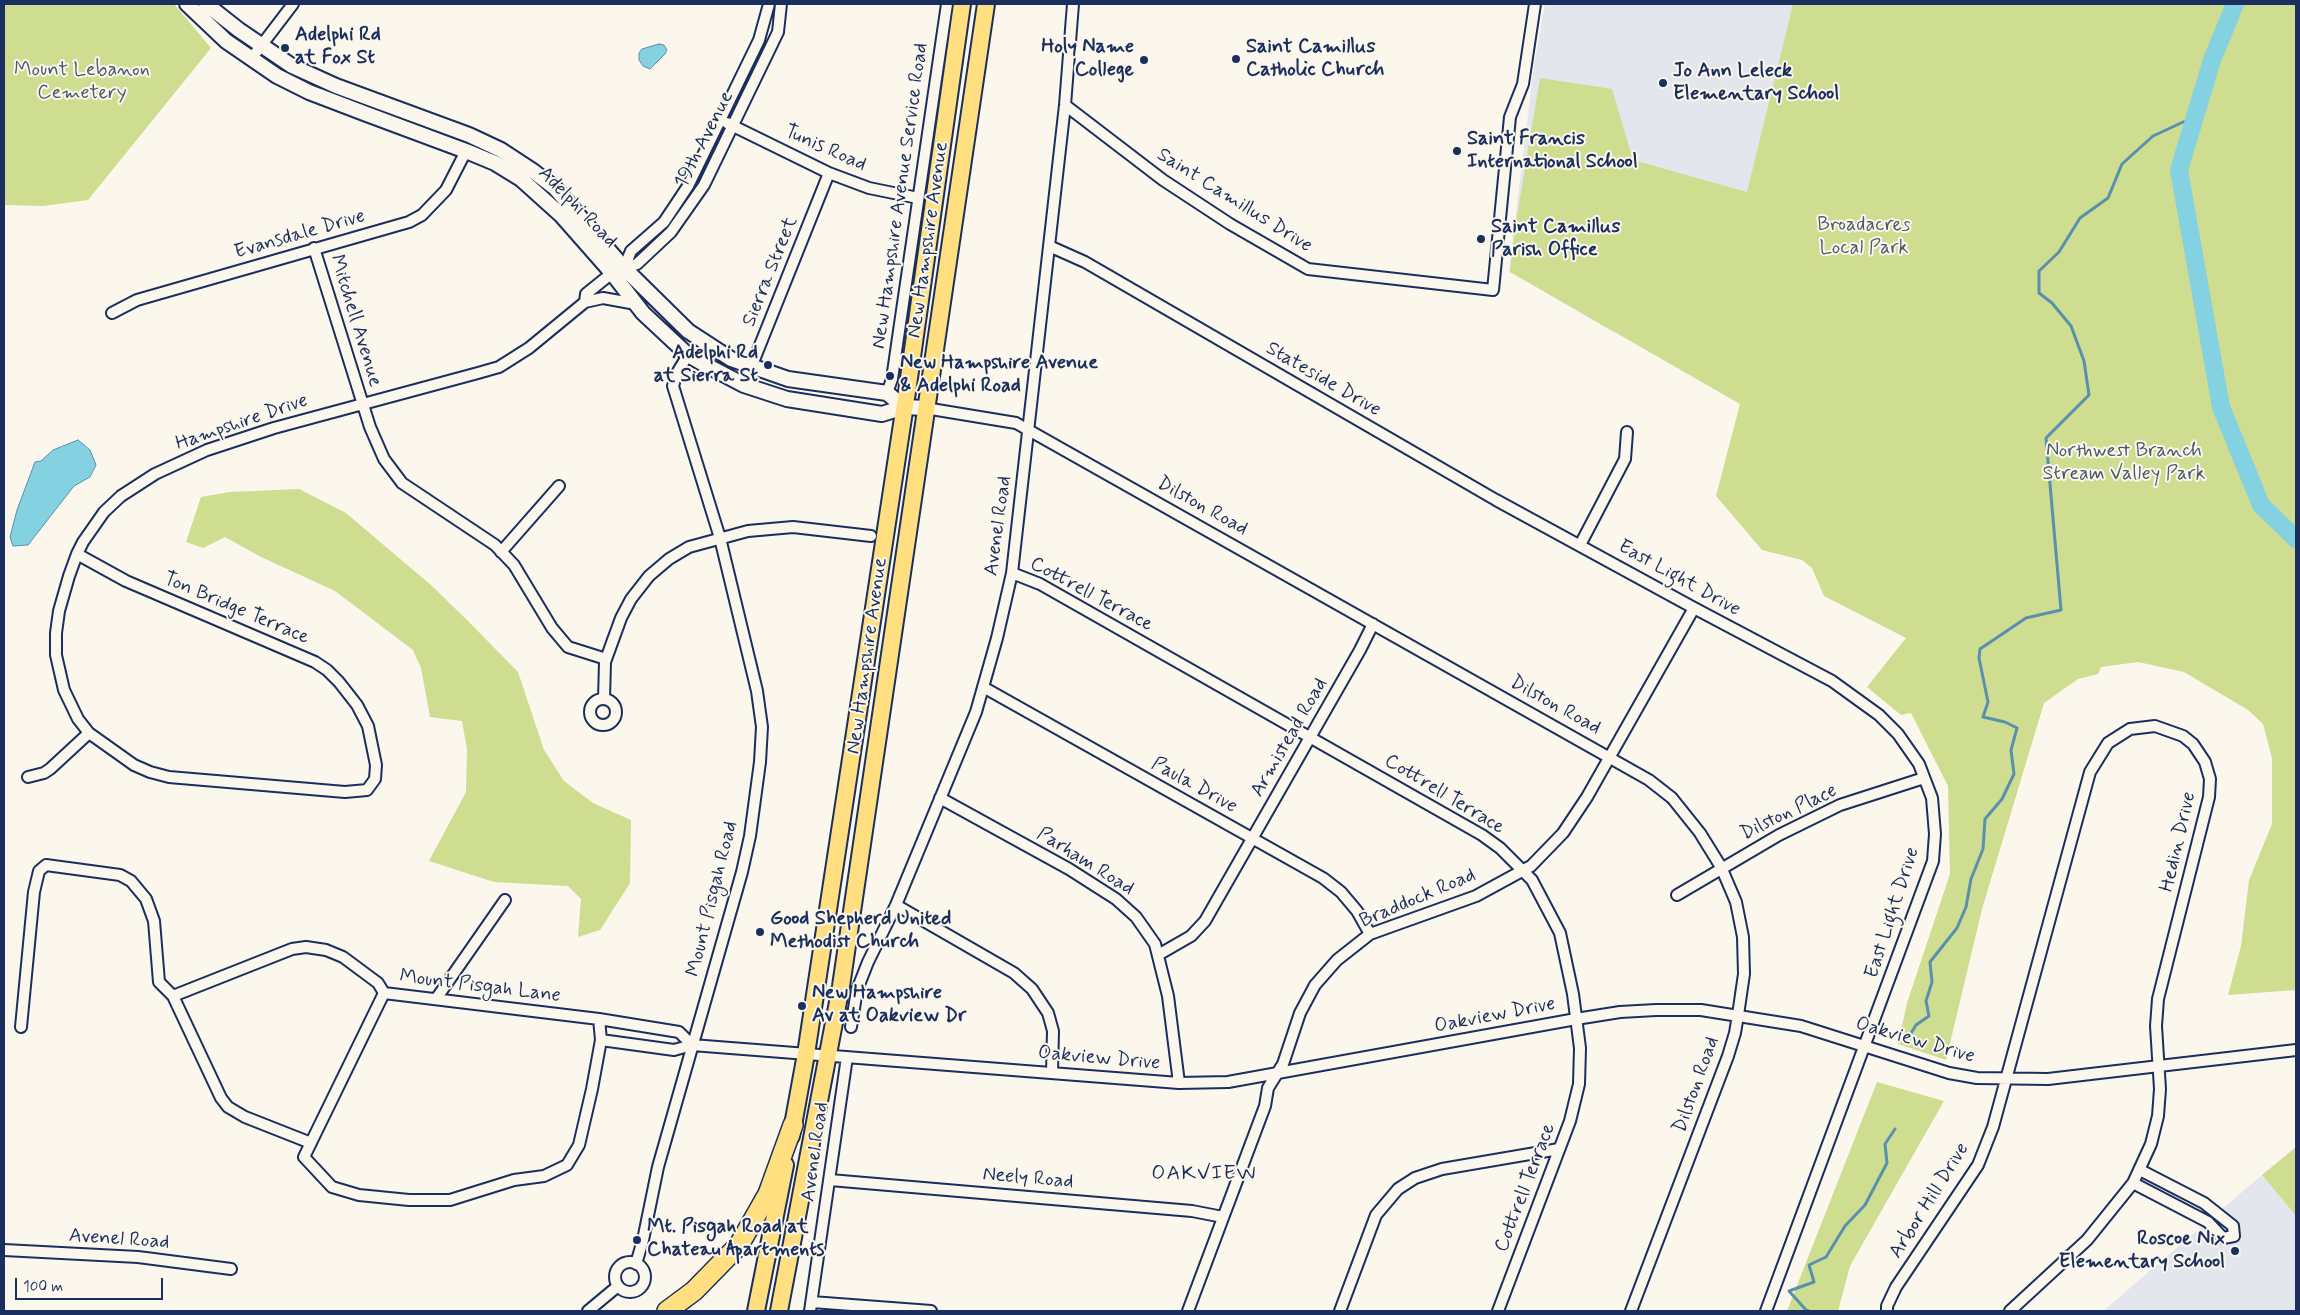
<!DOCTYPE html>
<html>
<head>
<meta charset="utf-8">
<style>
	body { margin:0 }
	#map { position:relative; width:2300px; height:1315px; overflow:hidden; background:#fbf7ec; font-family:Mynerve,sans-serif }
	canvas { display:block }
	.frame { position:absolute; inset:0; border:5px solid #1b2f5e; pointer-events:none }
	.scale { position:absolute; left:15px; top:1278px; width:148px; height:22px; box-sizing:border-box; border:2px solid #1b2f5e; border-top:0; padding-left:6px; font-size:15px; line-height:18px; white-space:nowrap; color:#1b2f5e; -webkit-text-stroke:4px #fbf7ec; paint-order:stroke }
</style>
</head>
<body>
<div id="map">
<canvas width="2300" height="1315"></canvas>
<div class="frame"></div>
<div class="scale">100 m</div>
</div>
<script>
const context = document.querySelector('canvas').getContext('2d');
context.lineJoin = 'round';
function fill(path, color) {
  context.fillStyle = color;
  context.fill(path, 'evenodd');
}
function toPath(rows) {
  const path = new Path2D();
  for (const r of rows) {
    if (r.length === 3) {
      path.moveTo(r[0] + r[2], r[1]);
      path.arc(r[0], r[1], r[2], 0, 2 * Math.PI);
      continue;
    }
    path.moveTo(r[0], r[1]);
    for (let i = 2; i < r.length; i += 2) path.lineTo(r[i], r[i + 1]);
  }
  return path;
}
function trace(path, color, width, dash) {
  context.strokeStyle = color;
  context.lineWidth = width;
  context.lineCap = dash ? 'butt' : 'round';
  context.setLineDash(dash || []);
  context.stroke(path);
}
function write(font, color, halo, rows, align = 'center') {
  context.font = font + ' Mynerve,sans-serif';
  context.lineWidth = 4;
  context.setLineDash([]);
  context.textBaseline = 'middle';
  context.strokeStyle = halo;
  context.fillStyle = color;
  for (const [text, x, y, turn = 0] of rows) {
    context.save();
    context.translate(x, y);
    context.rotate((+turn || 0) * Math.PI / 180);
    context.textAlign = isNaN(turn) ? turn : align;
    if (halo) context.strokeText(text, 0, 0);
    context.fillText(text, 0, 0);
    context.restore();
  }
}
const built = toPath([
	[1545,4,1797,4,1727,355,1613,332,1509,271,1534,65],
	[2262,1175,2296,1216,2296,1311,2103,1311]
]);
const green = toPath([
	[4,4,174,4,211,48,88,200,43,206,4,205],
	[1793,4,2296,4,2296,990,2228,995,2241,946,2249,880,2272,824,2272,758,2263,724,2248,710,2184,672,2138,662,2101,667,2098,674,2078,679,2044,703,1982,909,1946,1060,1898,1044,1907,1003,1950,874,1948,786,1911,713,1901,715,1867,687,1906,638,1824,596,1812,568,1802,560,1762,550,1716,496,1740,404,1510,272,1514,234,1540,78,1612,89,1633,160,1747,192],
	[299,489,346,513,432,586,468,621,518,672,544,750,564,781,593,803,631,820,630,883,600,930,578,937,581,899,568,886,494,882,429,861,466,792,467,749,462,721,430,717,421,668,413,650,335,591,261,557,225,537,203,548,186,542,201,497,230,492],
	[1877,1082,1944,1101,1850,1266,1838,1311,1787,1311],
	[2296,1147,2296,1216,2262,1175]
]);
const water = toPath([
	[659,44,664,45,667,50,665,54,650,69,643,66,639,60,639,53,642,49,659,44],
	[78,440,90,450,96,465,90,477,74,486,28,545,13,546,10,537,17,510,35,462,41,461,53,450,78,440]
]);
const stream = toPath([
	[1907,1040,1916,1025,1929,1016,1926,1001,1932,982,1930,962,1957,928,1966,907,1971,879,1983,849,1985,819,2002,799,2014,774,2011,750,2017,728,2005,722,1983,717,1988,702,1979,658,1980,649,2026,618,2061,610,2046,438,2089,395,2084,361,2071,326,2052,303,2039,293,2039,271,2059,252,2080,218,2108,198,2122,164,2153,136,2194,117],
	[1809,1311,1806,1310,1789,1291,1814,1282,1809,1265,1826,1257,1845,1226,1865,1205,1887,1163,1885,1144,1895,1129]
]);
const river = toPath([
	[2235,4,2212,60,2179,170,2221,407,2261,505,2296,539]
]);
const minor = toPath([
	[251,59,293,4],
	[1065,105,1163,180,1230,224,1308,269,1493,290,1510,117,1523,84,1535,4],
	[727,123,829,173,869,188,918,198],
	[1049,246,1085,262,1496,500,1694,608,1832,681,1879,715,1898,734,1919,764,1932,798,1935,834,1933,861,1766,1311],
	[314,248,370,427,384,459,402,483,495,545,514,565,552,628,568,647,606,659],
	[624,268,631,251,664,222,688,186,759,40,769,4],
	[585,302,603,298,636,304],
	[112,313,137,300,409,222,422,215,446,190,466,151],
	[744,385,829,173],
	[887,393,892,379,900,324,947,4],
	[925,408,1016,423,1649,780,1672,798,1700,833,1721,867,1736,902,1743,937,1744,974,1738,1015,1735,1033,1728,1056,1631,1311],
	[1580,545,1625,459,1627,432],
	[501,552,559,486],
	[77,554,126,581,315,662,327,670,339,682,357,705,368,726,376,765,375,779,367,790,345,792,169,777,150,772,134,765,89,733,78,719,64,690,56,655,56,633,59,611,69,576,77,554,83,542,104,512,121,496,155,474,207,450,274,428,478,373,499,367,529,348,585,302,586,294,612,273,637,264,671,232,704,185,778,32,781,4],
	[1012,573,1040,584,1482,835,1500,848,1532,880,1560,933,1573,994,1580,1048,1579,1084,1570,1121,1498,1311],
	[983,687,1323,878,1341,892,1357,911,1370,934],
	[604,699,605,662,621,618,631,599,649,576,669,559,689,547,748,531,793,527,871,536],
	[603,712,13],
	[28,777,44,773,50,769,89,733],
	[940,798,1069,869,1116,899,1136,917,1155,944,1168,996,1179,1083],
	[1677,895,1779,835,1840,805,1924,778],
	[896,905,1014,973,1032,989,1048,1013,1053,1031,1052,1073],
	[1158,955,1191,936,1205,921,1360,650,1373,624],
	[384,993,599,1019,601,1040,592,1089,579,1145,567,1165,544,1176,514,1180,450,1200,409,1200,359,1195,332,1187,304,1157,384,993],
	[173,996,292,949,306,947,326,950,343,957,378,983,384,993],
	[436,999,505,900],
	[599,1019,679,1032,692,1045],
	[21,1027,34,892,39,871,46,865,120,875,131,881,146,899,154,921,159,982,173,996,221,1098,228,1107,245,1117,311,1143],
	[851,1027,857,990,868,962,896,905,976,712,997,638,1012,573,1065,105,1073,4],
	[601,1040,674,1050,692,1045,1179,1083,1228,1082,1576,1019,1620,1012,1656,1010,1701,1010,1801,1026,1949,1073,1977,1078,2048,1079,2296,1050],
	[830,1180,1192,1211,1223,1217],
	[2133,1183,2208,1222,2223,1238,2234,1236,2233,1226,2204,1203,2140,1170],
	[4,1250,138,1257,231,1269],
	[630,1277,15],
	[636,1264,643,1240,658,1167,742,872,750,836,760,762,762,727,757,691,720,538,673,386,677,373,688,355],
	[812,1302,931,1311],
	[588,1311,618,1286],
	[810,1311,847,1057],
	[1188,1311,1265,1106,1268,1088,1283,1064,1300,1013,1315,985,1337,960,1370,934,1476,896,1531,866,1563,833,1587,797,1694,608],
	[1340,1311,1376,1215,1398,1189,1415,1178,1442,1169,1559,1149],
	[1887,1311,1887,1306,1896,1287,1978,1165,1993,1127,2090,772,2108,743,2130,729,2155,726,2183,736,2193,744,2205,762,2210,779,2209,797,2158,999,2156,1026,2160,1089,2158,1116,2151,1144,2133,1183,2087,1240,2010,1311]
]);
const secondary = toPath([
	[187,4,226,41,277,76,309,92,364,113,466,151,495,163,521,179,561,215,612,273,643,313,688,355,702,363,744,385,787,399,882,414,904,407,925,408],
	[206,4,239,30,292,66,336,86,469,135,501,150,533,171,555,188,624,268,688,331,731,359,788,379,887,393,904,407]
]);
const primary = toPath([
	[791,1136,806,1054,908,385,962,4],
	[756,1311,785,1165],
	[779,1311,841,986,986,4]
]);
const motorway = toPath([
	[667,1311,694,1291,739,1245,768,1194,793,1125]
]);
const markers = [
	[285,48,5,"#1b2f5e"],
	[1236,59,5,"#1b2f5e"],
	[1144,60,5,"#1b2f5e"],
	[1663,83,5,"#1b2f5e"],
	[1457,151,5,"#1b2f5e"],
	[1481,239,5,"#1b2f5e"],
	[768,365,5,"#1b2f5e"],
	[890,376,5,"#1b2f5e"],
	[760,932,5,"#1b2f5e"],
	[802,1006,5,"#1b2f5e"],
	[637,1240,5,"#1b2f5e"],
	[2235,1251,5,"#1b2f5e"]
];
const poiNames = [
	["Adelphi Rd",295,36],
	["at Fox St",295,59],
	["Holy Name",1134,48,"right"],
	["College",1134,71,"right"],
	["Saint Camillus",1246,48],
	["Catholic Church",1246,71],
	["Jo Ann Leleck",1673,72],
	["Elementary School",1673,95],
	["Saint Francis",1467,140],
	["International School",1467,163],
	["Saint Camillus",1491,228],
	["Parish Office",1491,251],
	["Adelphi Rd",758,354,"right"],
	["at Sierra St",758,377,"right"],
	["New Hampshire Avenue",900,364],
	["& Adelphi Road",900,387],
	["Good Shepherd United",770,920],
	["Methodist Church",770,943],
	["New Hampshire",812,994],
	["Av at Oakview Dr",812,1017],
	["Mt. Pisgah Road at",647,1228],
	["Chateau Apartments",647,1251],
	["Roscoe Nix",2225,1240,"right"],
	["Elementary School",2225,1263,"right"]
];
const parkNames = [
	["Mount Lebanon",82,71],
	["Cemetery",82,94],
	["Broadacres",1864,226],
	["Local Park",1864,249],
	["Northwest Branch",2124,452],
	["Stream Valley Park",2124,475]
];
const streetNames = [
	["19th Avenue",705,140,-63],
	["Tunis Road",825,149,24],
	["New Hampshire Avenue Service Road",901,196,-82],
	["Saint Camillus Drive",1234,201,32],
	["Adelphi Road",577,208,46],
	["Evansdale Drive",300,235,-16],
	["New Hampshire Avenue",929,240,-82],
	["Sierra Street",771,272,-68],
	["Mitchell Avenue",355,321,73],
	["Stateside Drive",1323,380,30],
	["Hampshire Drive",242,423,-19],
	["Dilston Road",1202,507,29],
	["Avenel Road",999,526,-82],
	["East Light Drive",1679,579,29],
	["Cottrell Terrace",1091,595,28],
	["Ton Bridge Terrace",236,609,23],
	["New Hampshire Avenue",868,656,-82],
	["Dilston Road",1555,706,29],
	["Armistead Road",1290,738,-60],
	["Paula Drive",1194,786,29],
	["Cottrell Terrace",1444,795,31],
	["Dilston Place",1789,813,-26],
	["Hedin Drive",2179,842,-77],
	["Parham Road",1085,862,32],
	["Mount Pisgah Road",713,899,-76],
	["Braddock Road",1418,899,-23],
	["East Light Drive",1893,913,-72],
	["Mount Pisgah Lane",480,987,7],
	["Oakview Drive",1495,1016,-11],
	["Oakview Drive",1915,1041,16],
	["Oakview Drive",1099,1059,5],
	["Dilston Road",1697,1085,-70],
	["Avenel Road",816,1152,-82],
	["Neely Road",1028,1179,5],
	["Cottrell Terrace",1526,1188,-69],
	["Arbor Hill Drive",1930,1201,-58],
	["Avenel Road",119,1240,4]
];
const neighbourhoodNames = [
	["OAKVIEW",1204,1175]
];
fill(built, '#e3e6ec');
fill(green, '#cedd90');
fill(water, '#83d1e1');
trace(water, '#5990ad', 1);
trace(stream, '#5990ad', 3);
trace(river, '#83d1e1', 18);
trace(minor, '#1b2f5e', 14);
trace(secondary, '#1b2f5e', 18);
trace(primary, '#1b2f5e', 20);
trace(motorway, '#1b2f5e', 22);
trace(minor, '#fbf7ec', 10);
trace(secondary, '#fbf7ec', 14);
trace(primary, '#ffdf80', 16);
trace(motorway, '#ffdf80', 19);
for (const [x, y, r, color] of markers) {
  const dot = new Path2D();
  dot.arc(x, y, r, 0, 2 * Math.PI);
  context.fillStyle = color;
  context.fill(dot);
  trace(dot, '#fbf7ec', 2);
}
write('bold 20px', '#1b2f5e', '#fbf7ec', poiNames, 'left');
write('20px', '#485a6a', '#fbf7ec', parkNames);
write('20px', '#1b2f5e', '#fbf7ec', streetNames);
context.letterSpacing = '1px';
write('21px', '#1b2f5e', '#fbf7ec', neighbourhoodNames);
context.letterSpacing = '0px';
</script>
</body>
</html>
